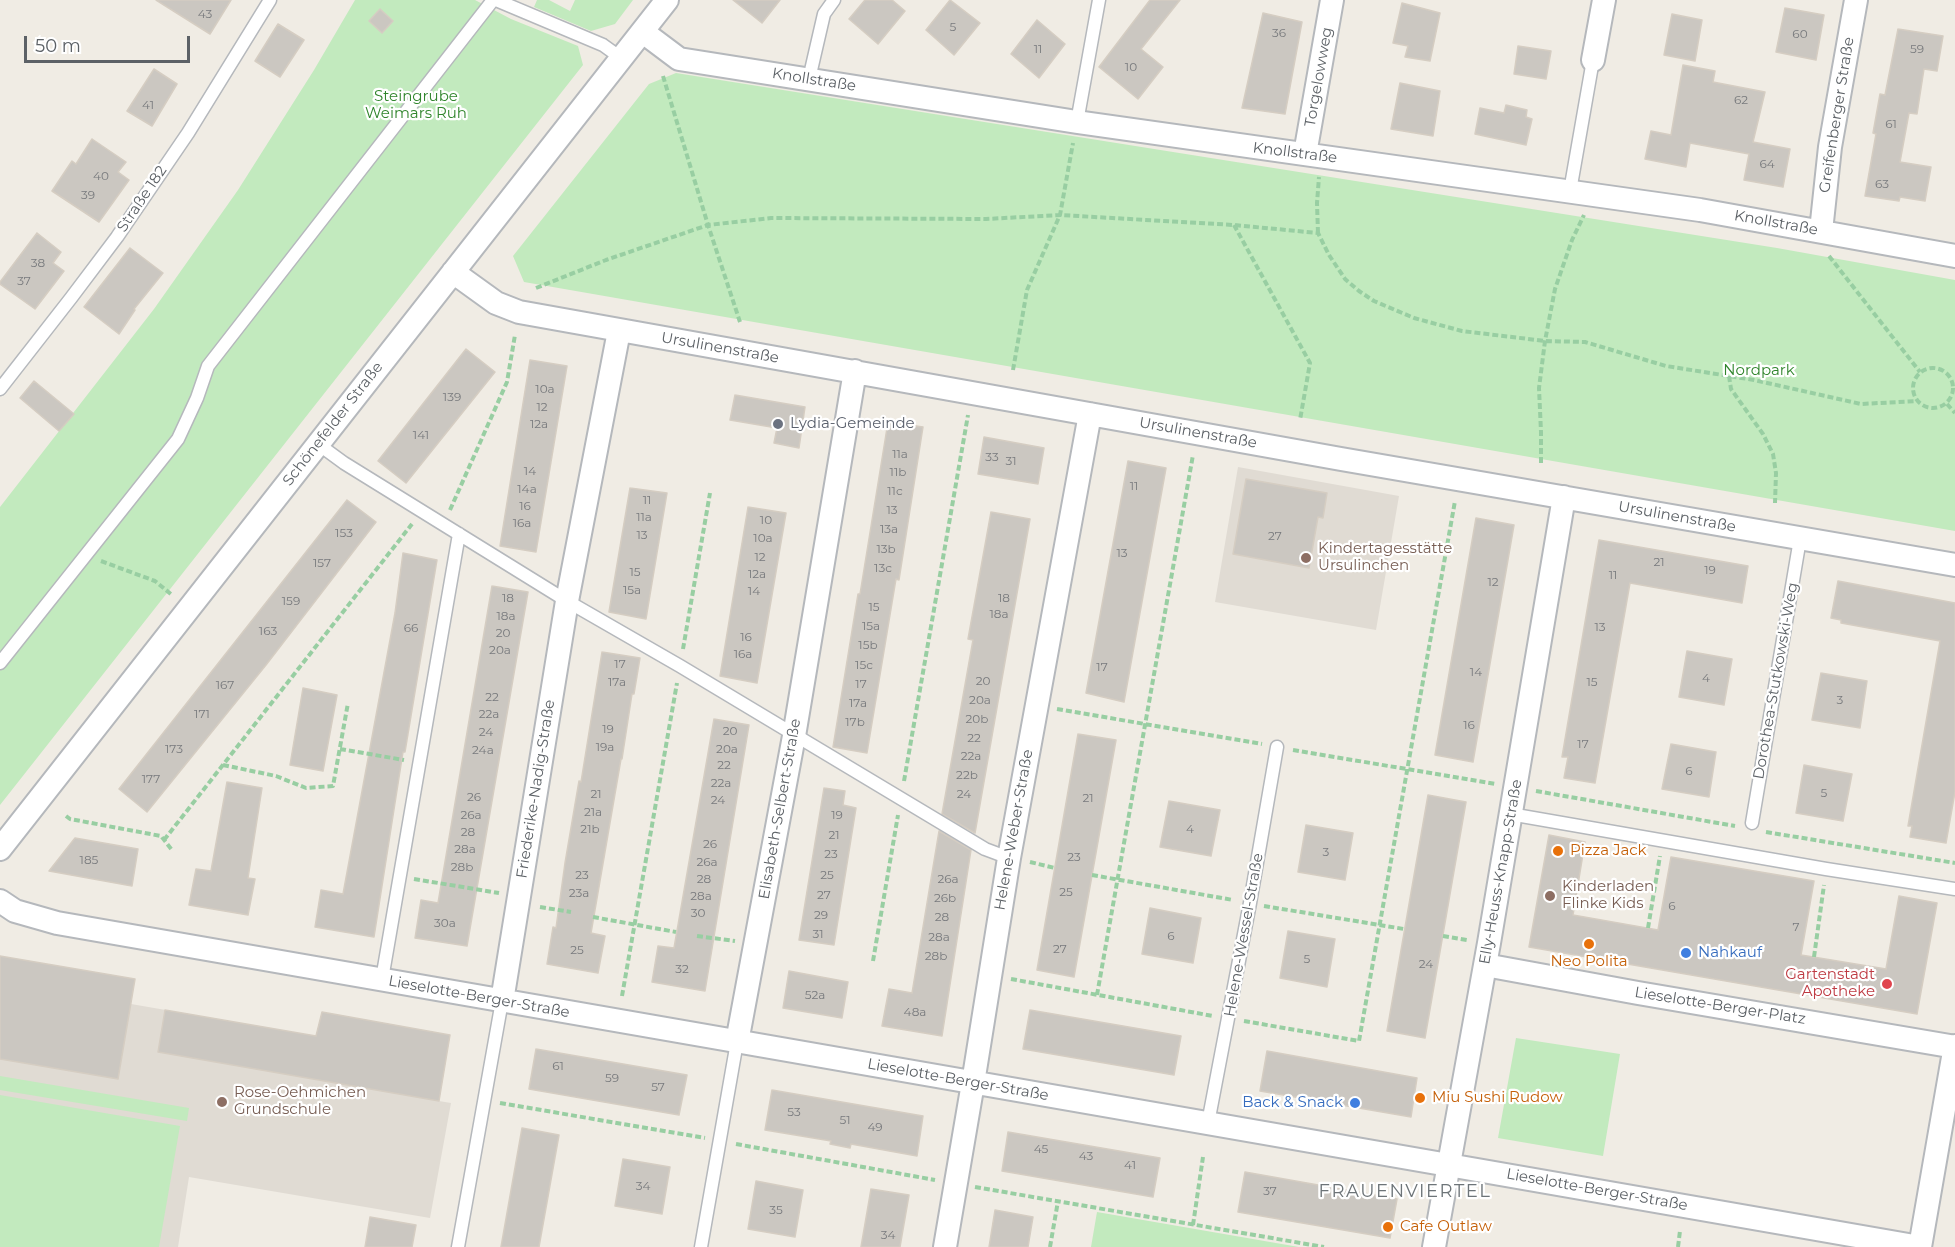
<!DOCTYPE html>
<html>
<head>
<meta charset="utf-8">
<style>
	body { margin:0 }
	#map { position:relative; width:1955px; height:1247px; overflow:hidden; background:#f0ece4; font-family:Montserrat,sans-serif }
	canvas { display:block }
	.scale { position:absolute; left:24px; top:36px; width:166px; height:27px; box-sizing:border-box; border:3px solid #5c6166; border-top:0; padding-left:8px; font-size:18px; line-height:21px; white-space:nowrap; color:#5c6166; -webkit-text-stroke:4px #fff; paint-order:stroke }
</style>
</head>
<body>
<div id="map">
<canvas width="1955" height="1247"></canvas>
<div class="scale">50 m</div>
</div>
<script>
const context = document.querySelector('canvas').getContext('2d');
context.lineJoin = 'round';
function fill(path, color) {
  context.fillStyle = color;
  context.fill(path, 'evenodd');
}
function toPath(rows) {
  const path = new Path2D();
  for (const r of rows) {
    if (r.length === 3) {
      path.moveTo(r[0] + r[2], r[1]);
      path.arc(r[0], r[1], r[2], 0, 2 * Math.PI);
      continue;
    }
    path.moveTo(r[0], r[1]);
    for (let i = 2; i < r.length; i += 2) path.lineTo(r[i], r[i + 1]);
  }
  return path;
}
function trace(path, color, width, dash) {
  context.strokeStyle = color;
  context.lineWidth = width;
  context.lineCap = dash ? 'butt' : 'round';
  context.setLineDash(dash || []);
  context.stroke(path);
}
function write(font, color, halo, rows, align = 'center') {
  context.font = font + ' Montserrat,sans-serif';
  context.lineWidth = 4.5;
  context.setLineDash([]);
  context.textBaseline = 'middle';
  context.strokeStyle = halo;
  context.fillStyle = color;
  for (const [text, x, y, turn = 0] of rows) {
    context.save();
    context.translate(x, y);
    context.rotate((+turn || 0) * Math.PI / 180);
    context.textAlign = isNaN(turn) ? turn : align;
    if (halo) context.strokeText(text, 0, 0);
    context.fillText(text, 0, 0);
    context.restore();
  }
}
const education = toPath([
	[1238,467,1399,496,1376,630,1215,602],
	[0,956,135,979,131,1004,316,1036,322,1012,450,1035,439,1101,451,1103,430,1218,189,1177,178,1247,0,1247]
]);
const green = toPath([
	[355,0,475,0,511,19,578,46,583,65,0,805,0,507,154,309,238,190,314,70],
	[537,0,549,0,570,11,575,0,633,0,615,24,591,31,534,7],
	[676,73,1777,248,1955,280,1955,531,524,282,513,256,649,84],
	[1516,1038,1620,1054,1603,1156,1498,1138],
	[0,1076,189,1108,187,1121,0,1090],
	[0,1095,180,1126,159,1247,0,1247],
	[1097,1212,1299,1247,1091,1247]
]);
const building = toPath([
	[156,0,231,0,210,34,156,0],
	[733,0,780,0,762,23,733,0],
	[865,0,892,0,905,11,878,44,849,19,865,0],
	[950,0,980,23,954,55,926,30,950,0],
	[1150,0,1180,0,1141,49,1163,67,1138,99,1099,67,1150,0],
	[1402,3,1440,13,1430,61,1405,57,1408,46,1393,43,1402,3],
	[1785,8,1824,15,1816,60,1776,52,1785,8],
	[380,9,393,21,382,33,369,21,380,9],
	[1263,13,1302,22,1285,114,1242,108,1263,13],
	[1672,14,1702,20,1695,61,1664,55,1672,14],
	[1037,20,1065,44,1039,78,1011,54,1037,20],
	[278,24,304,40,280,77,255,61,278,24],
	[1898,29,1943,36,1937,71,1924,69,1917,114,1909,113,1900,162,1931,167,1925,201,1900,197,1899,201,1865,196,1876,134,1873,133,1880,94,1885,95,1898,29],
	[1518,46,1551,51,1546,79,1514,74,1518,46],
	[1683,65,1715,71,1713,82,1765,92,1753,142,1790,149,1783,187,1744,180,1749,154,1690,143,1686,167,1645,159,1651,131,1671,135,1683,65],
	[154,69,177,84,152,126,127,111,154,69],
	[1400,83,1440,91,1433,136,1391,129,1400,83],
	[1506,105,1527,110,1526,117,1532,119,1526,145,1475,134,1480,108,1504,113,1506,105],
	[92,139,126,162,118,172,129,180,99,222,52,191,72,161,76,164,92,139],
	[37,233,61,252,53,263,64,271,35,309,0,284,0,282,37,233],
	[130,248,163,273,134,309,135,310,119,334,84,307,130,248],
	[466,349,495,372,406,483,378,461,466,349],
	[530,360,567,366,536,552,500,546,530,360],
	[34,381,74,414,59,431,20,398,34,381],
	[735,395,805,407,799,448,774,443,777,428,730,420,735,395],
	[888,422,923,427,899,580,896,579,867,753,833,747,858,594,860,594,888,422],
	[984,437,1044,448,1038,484,978,474,984,437],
	[1128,461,1166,468,1124,702,1086,693,1128,461],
	[1246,479,1327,493,1323,518,1318,517,1309,568,1233,554,1246,479],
	[630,488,667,493,646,619,609,612,630,488],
	[347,500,376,522,266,665,147,812,119,789,347,500],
	[748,507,786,513,757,683,720,676,748,507],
	[991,512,1030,519,975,833,942,814,973,640,968,639,991,512],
	[1476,518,1514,525,1473,762,1435,755,1476,518],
	[1599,540,1748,566,1742,603,1630,583,1595,783,1564,778,1568,757,1562,757,1599,540],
	[403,553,437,560,405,752,403,752,374,937,315,927,321,890,343,894,395,613,403,553],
	[1838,581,1955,603,1955,792,1946,843,1910,837,1912,826,1908,826,1940,641,1841,623,1841,620,1831,618,1838,581],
	[492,586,528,592,467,946,415,938,421,900,438,903,492,586],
	[1687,651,1732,659,1724,705,1679,697,1687,651],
	[602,652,640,658,634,694,632,694,622,759,621,759,591,933,605,936,598,973,547,964,553,927,556,928,565,863,579,781,581,782,602,652],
	[1821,673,1867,681,1860,728,1812,720,1821,673],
	[303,688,337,695,323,771,290,765,303,688],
	[714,719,749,725,705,991,652,982,658,946,674,948,714,719],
	[1078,734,1116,740,1074,977,1037,970,1078,734],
	[1671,744,1716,752,1709,797,1662,789,1671,744],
	[1804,765,1852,774,1843,821,1796,813,1804,765],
	[227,782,262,788,248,878,255,879,248,915,189,905,196,869,211,871,227,782],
	[824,788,845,791,843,805,856,808,834,945,799,940,824,788],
	[1428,795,1466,802,1425,1038,1387,1031,1428,795],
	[1169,801,1220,810,1211,856,1160,847,1169,801],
	[1306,825,1353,833,1345,880,1298,872,1306,825],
	[939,831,971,850,942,1036,882,1026,889,989,912,993,939,831],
	[1549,835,1585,842,1573,915,1658,930,1671,857,1814,881,1801,955,1886,969,1899,896,1937,903,1917,1014,1529,947,1549,835],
	[75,838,138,849,132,886,49,871,75,838],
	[1150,908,1201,918,1193,963,1142,954,1150,908],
	[1288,931,1335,939,1327,987,1280,978,1288,931],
	[0,956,135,979,118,1079,0,1059,0,956],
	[789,971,848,982,842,1018,783,1008,789,971],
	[165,1010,316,1036,322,1012,450,1035,439,1101,158,1052,165,1010],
	[1030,1010,1181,1036,1174,1075,1023,1049,1030,1010],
	[536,1049,687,1075,679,1115,529,1089,536,1049],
	[1267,1051,1417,1078,1411,1117,1260,1091,1267,1051],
	[772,1090,923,1116,917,1156,851,1144,850,1148,830,1144,831,1141,765,1130,772,1090],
	[522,1128,559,1135,539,1247,501,1247,522,1128],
	[1008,1132,1160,1158,1153,1197,1002,1171,1008,1132],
	[623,1159,670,1167,662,1214,615,1206,623,1159],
	[1245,1172,1397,1199,1390,1238,1238,1212,1245,1172],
	[756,1181,803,1190,795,1237,748,1229,756,1181],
	[871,1189,909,1195,900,1247,861,1247,871,1189],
	[995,1210,1033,1217,1028,1247,989,1247,995,1210],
	[370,1217,416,1225,412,1247,365,1247,370,1217]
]);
const path = toPath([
	[663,76,708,225,740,322],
	[1234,225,1310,363,1300,420],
	[1318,233,1317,203,1319,177],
	[1829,256,1920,372],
	[536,288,606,260,708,225,771,218,986,219,1060,215,1234,225,1318,233,1329,255,1345,279,1359,291,1374,301,1414,318,1462,331,1545,341,1585,342,1666,366,1754,380,1861,404,1917,401],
	[1933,388,20],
	[1013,370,1027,290,1060,215,1073,143],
	[1729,376,1731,389,1763,434,1773,454,1776,473,1775,503],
	[1947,404,1955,413],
	[1541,463,1541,432,1539,388,1545,341,1555,289,1572,240,1584,215],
	[450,510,507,382,515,335],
	[101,561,155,581,172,595],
	[683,649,710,493],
	[1057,709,1262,744],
	[340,749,404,760],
	[1293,750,1496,784],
	[223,765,276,776,306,788,333,786,348,703],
	[904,781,968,415],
	[1536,791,1735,826],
	[66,816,70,819,161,836,172,850],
	[1766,832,1955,863],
	[164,840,412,524],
	[1030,862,1055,868],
	[1092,875,1233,900],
	[414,879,499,893],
	[1264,906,1404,929],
	[540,907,571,912],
	[593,917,676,932],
	[1648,928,1660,856],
	[697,936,735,941],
	[1443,936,1467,940],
	[1814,957,1824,885],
	[873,961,898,815],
	[1011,979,1213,1016],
	[1097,995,1193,455],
	[622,996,677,683],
	[1244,1021,1359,1041,1455,501],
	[500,1103,705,1138],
	[736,1144,935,1180],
	[975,1187,1324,1247],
	[1193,1225,1203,1157],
	[1050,1247,1058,1201],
	[1678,1247,1680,1231]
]);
const service = toPath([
	[496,0,603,45,621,58],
	[809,79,824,14,834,0],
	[1077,122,1099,0],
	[1570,191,1593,60],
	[0,389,71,298,117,237,188,133,270,0],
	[318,444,344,463,567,601,680,666,985,849,1009,858],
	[0,663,178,439,197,398,208,366,493,0],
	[1510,814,1826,869,1955,889],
	[1752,823,1800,539],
	[382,979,459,534],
	[1208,1123,1250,903,1277,747],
	[458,1247,502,1001],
	[701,1247,737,1042]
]);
const minor = toPath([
	[643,32,679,59,1077,122,1700,210,1955,256],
	[1593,60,1604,0],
	[1305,154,1332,0],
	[1821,231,1830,147,1856,0],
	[453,272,496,303,519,312,1341,459,1955,565],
	[0,849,667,0],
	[0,901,15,911,57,923,1920,1247],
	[1485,965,1638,993,1955,1047],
	[502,1001,567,601,619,331],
	[737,1042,794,736,855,371],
	[945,1247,973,1083,1009,858,1090,414],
	[1434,1247,1489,943,1564,497],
	[1920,1247,1955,1046]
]);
const markers = [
	[778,424,6,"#6b7280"],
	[1306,558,6,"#8d6e63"],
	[1558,851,6,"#e8710a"],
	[1550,896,6,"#8d6e63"],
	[1589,944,6,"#e8710a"],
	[1686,953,6,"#3f7fe0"],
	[1887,984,6,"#e0444e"],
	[1420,1098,6,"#e8710a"],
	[222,1102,6,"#8d6e63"],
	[1355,1103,6,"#3f7fe0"],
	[1388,1227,6,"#e8710a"]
];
const numberNames = [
	["43",205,14],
	["5",953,27],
	["36",1279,33],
	["60",1800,34],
	["11",1038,49],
	["59",1917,49],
	["10",1131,67],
	["62",1741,100],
	["41",148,105],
	["61",1891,124],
	["64",1767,164],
	["40",101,176],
	["63",1882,184],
	["39",88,195],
	["38",38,263],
	["37",24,281],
	["10a",545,389],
	["139",452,397],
	["12",542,407],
	["12a",539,424],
	["141",421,435],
	["11a",900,454],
	["33",992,457],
	["31",1011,461],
	["14",530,471],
	["11b",898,472],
	["11",1134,486],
	["14a",527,489],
	["11c",895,491],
	["11",647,500],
	["16",525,506],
	["13",892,510],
	["11a",644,517],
	["10",766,520],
	["16a",522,523],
	["13a",889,529],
	["153",344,533],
	["13",642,535],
	["27",1275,536],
	["10a",763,538],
	["13b",886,549],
	["13",1122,553],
	["12",760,557],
	["21",1659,562],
	["157",322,563],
	["13c",883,568],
	["19",1710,570],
	["15",635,572],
	["12a",757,574],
	["11",1613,575],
	["12",1493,582],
	["15a",632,590],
	["14",754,591],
	["18",508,598],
	["18",1004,598],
	["159",291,601],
	["15",874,607],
	["18a",999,614],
	["18a",506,616],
	["15a",871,626],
	["13",1600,627],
	["66",411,628],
	["163",268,631],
	["20",503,633],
	["16",746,637],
	["15b",868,645],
	["20a",500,650],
	["16a",743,654],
	["17",620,664],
	["15c",864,665],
	["17",1102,667],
	["14",1476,672],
	["4",1706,678],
	["20",983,681],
	["17a",617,682],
	["15",1592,682],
	["17",861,684],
	["167",225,685],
	["22",492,697],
	["20a",980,700],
	["3",1840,700],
	["17a",858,703],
	["171",202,714],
	["22a",489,714],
	["20b",977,719],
	["17b",855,722],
	["16",1469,725],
	["19",608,729],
	["20",730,731],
	["24",486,732],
	["22",974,738],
	["17",1583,744],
	["19a",605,747],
	["173",174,749],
	["20a",727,749],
	["24a",483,750],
	["22a",971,756],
	["22",724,765],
	["6",1689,771],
	["22b",967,775],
	["177",151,779],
	["22a",721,783],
	["5",1824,793],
	["21",596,794],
	["24",964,794],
	["26",474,797],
	["21",1088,798],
	["24",718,800],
	["21a",593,812],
	["26a",471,815],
	["19",837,815],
	["21b",590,829],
	["4",1190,829],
	["28",468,832],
	["21",834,835],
	["26",710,844],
	["28a",465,849],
	["3",1326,852],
	["23",831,854],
	["23",1074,857],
	["185",89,860],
	["26a",707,862],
	["28b",462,867],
	["23",582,875],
	["25",827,875],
	["28",704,879],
	["26a",948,879],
	["25",1066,892],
	["23a",579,893],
	["27",824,895],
	["28a",701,896],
	["26b",945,898],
	["6",1672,906],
	["30",698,913],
	["29",821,915],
	["28",942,917],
	["30a",445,923],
	["7",1796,927],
	["31",818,934],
	["6",1171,936],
	["28a",939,937],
	["27",1060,949],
	["25",577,950],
	["28b",936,956],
	["5",1307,959],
	["24",1426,964],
	["32",682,969],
	["52a",815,995],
	["48a",915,1012],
	["61",558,1066],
	["59",612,1078],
	["57",658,1087],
	["53",794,1112],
	["51",845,1120],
	["49",875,1127],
	["45",1041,1149],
	["43",1086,1156],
	["41",1130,1165],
	["34",643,1186],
	["37",1270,1191],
	["35",776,1210],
	["34",888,1235]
];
const streetNames = [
	["Torgelowweg",1319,77,-80],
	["Knollstraße",814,80,9],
	["Greifenberger Straße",1837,115,-81],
	["Knollstraße",1295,153,7],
	["Straße 182",142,199,-56],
	["Knollstraße",1776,223,10],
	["Ursulinenstraße",720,348,10],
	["Schönefelder Straße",333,424,-52],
	["Ursulinenstraße",1198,433,10],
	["Ursulinenstraße",1677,517,10],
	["Dorothea-Stutkowski-Weg",1776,681,-80],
	["Friederike-Nadig-Straße",536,789,-81],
	["Elisabeth-Selbert-Straße",780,809,-80],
	["Helene-Weber-Straße",1014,830,-80],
	["Elly-Heuss-Knapp-Straße",1501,872,-80],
	["Helene-Wessel-Straße",1244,935,-80],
	["Lieselotte-Berger-Straße",479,997,10],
	["Lieselotte-Berger-Platz",1720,1006,9],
	["Lieselotte-Berger-Straße",958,1080,10],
	["Lieselotte-Berger-Straße",1597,1190,10]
];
const parkNames = [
	["Steingrube",416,97],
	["Weimars Ruh",416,114],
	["Nordpark",1759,371]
];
const worshipNames = [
	["Lydia-Gemeinde",790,424]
];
const educationNames = [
	["Kindertagesstätte",1318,549],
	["Ursulinchen",1318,566],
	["Kinderladen",1562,887],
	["Flinke Kids",1562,904],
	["Rose-Oehmichen",234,1093],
	["Grundschule",234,1110]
];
const foodNames = [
	["Pizza Jack",1570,851],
	["Neo Polita",1589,962,"center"],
	["Miu Sushi Rudow",1432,1098],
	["Cafe Outlaw",1400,1227]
];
const shopNames = [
	["Nahkauf",1698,953],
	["Back & Snack",1343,1103,"right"]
];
const healthNames = [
	["Gartenstadt",1875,975],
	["Apotheke",1875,992]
];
const quarterNames = [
	["FRAUENVIERTEL",1405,1192]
];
fill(education, '#e0dbd3');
fill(green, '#c2eabe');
fill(building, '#cbc7c1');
trace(building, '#d5cdc2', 1.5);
trace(service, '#b5b8bc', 15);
trace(minor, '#b5b8bc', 26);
trace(path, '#98cea2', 4, [6, 3]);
trace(service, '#fff', 12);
trace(minor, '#fff', 22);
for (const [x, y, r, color] of markers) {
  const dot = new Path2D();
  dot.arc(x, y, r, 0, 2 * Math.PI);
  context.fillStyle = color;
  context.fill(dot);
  trace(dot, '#fff', 2);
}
write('12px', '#787a7d', null, numberNames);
write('15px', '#5c6166', '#fff', streetNames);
write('15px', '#30852c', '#fff', parkNames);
write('15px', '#5b616d', '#fff', worshipNames, 'left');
write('15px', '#785e54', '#fff', educationNames, 'left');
write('15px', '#c56008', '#fff', foodNames, 'left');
write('15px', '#366cbe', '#fff', shopNames, 'left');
write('15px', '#be3a42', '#fff', healthNames, 'right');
context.letterSpacing = '1.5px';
write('18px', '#6d7478', '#fff', quarterNames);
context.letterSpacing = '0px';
</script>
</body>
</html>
